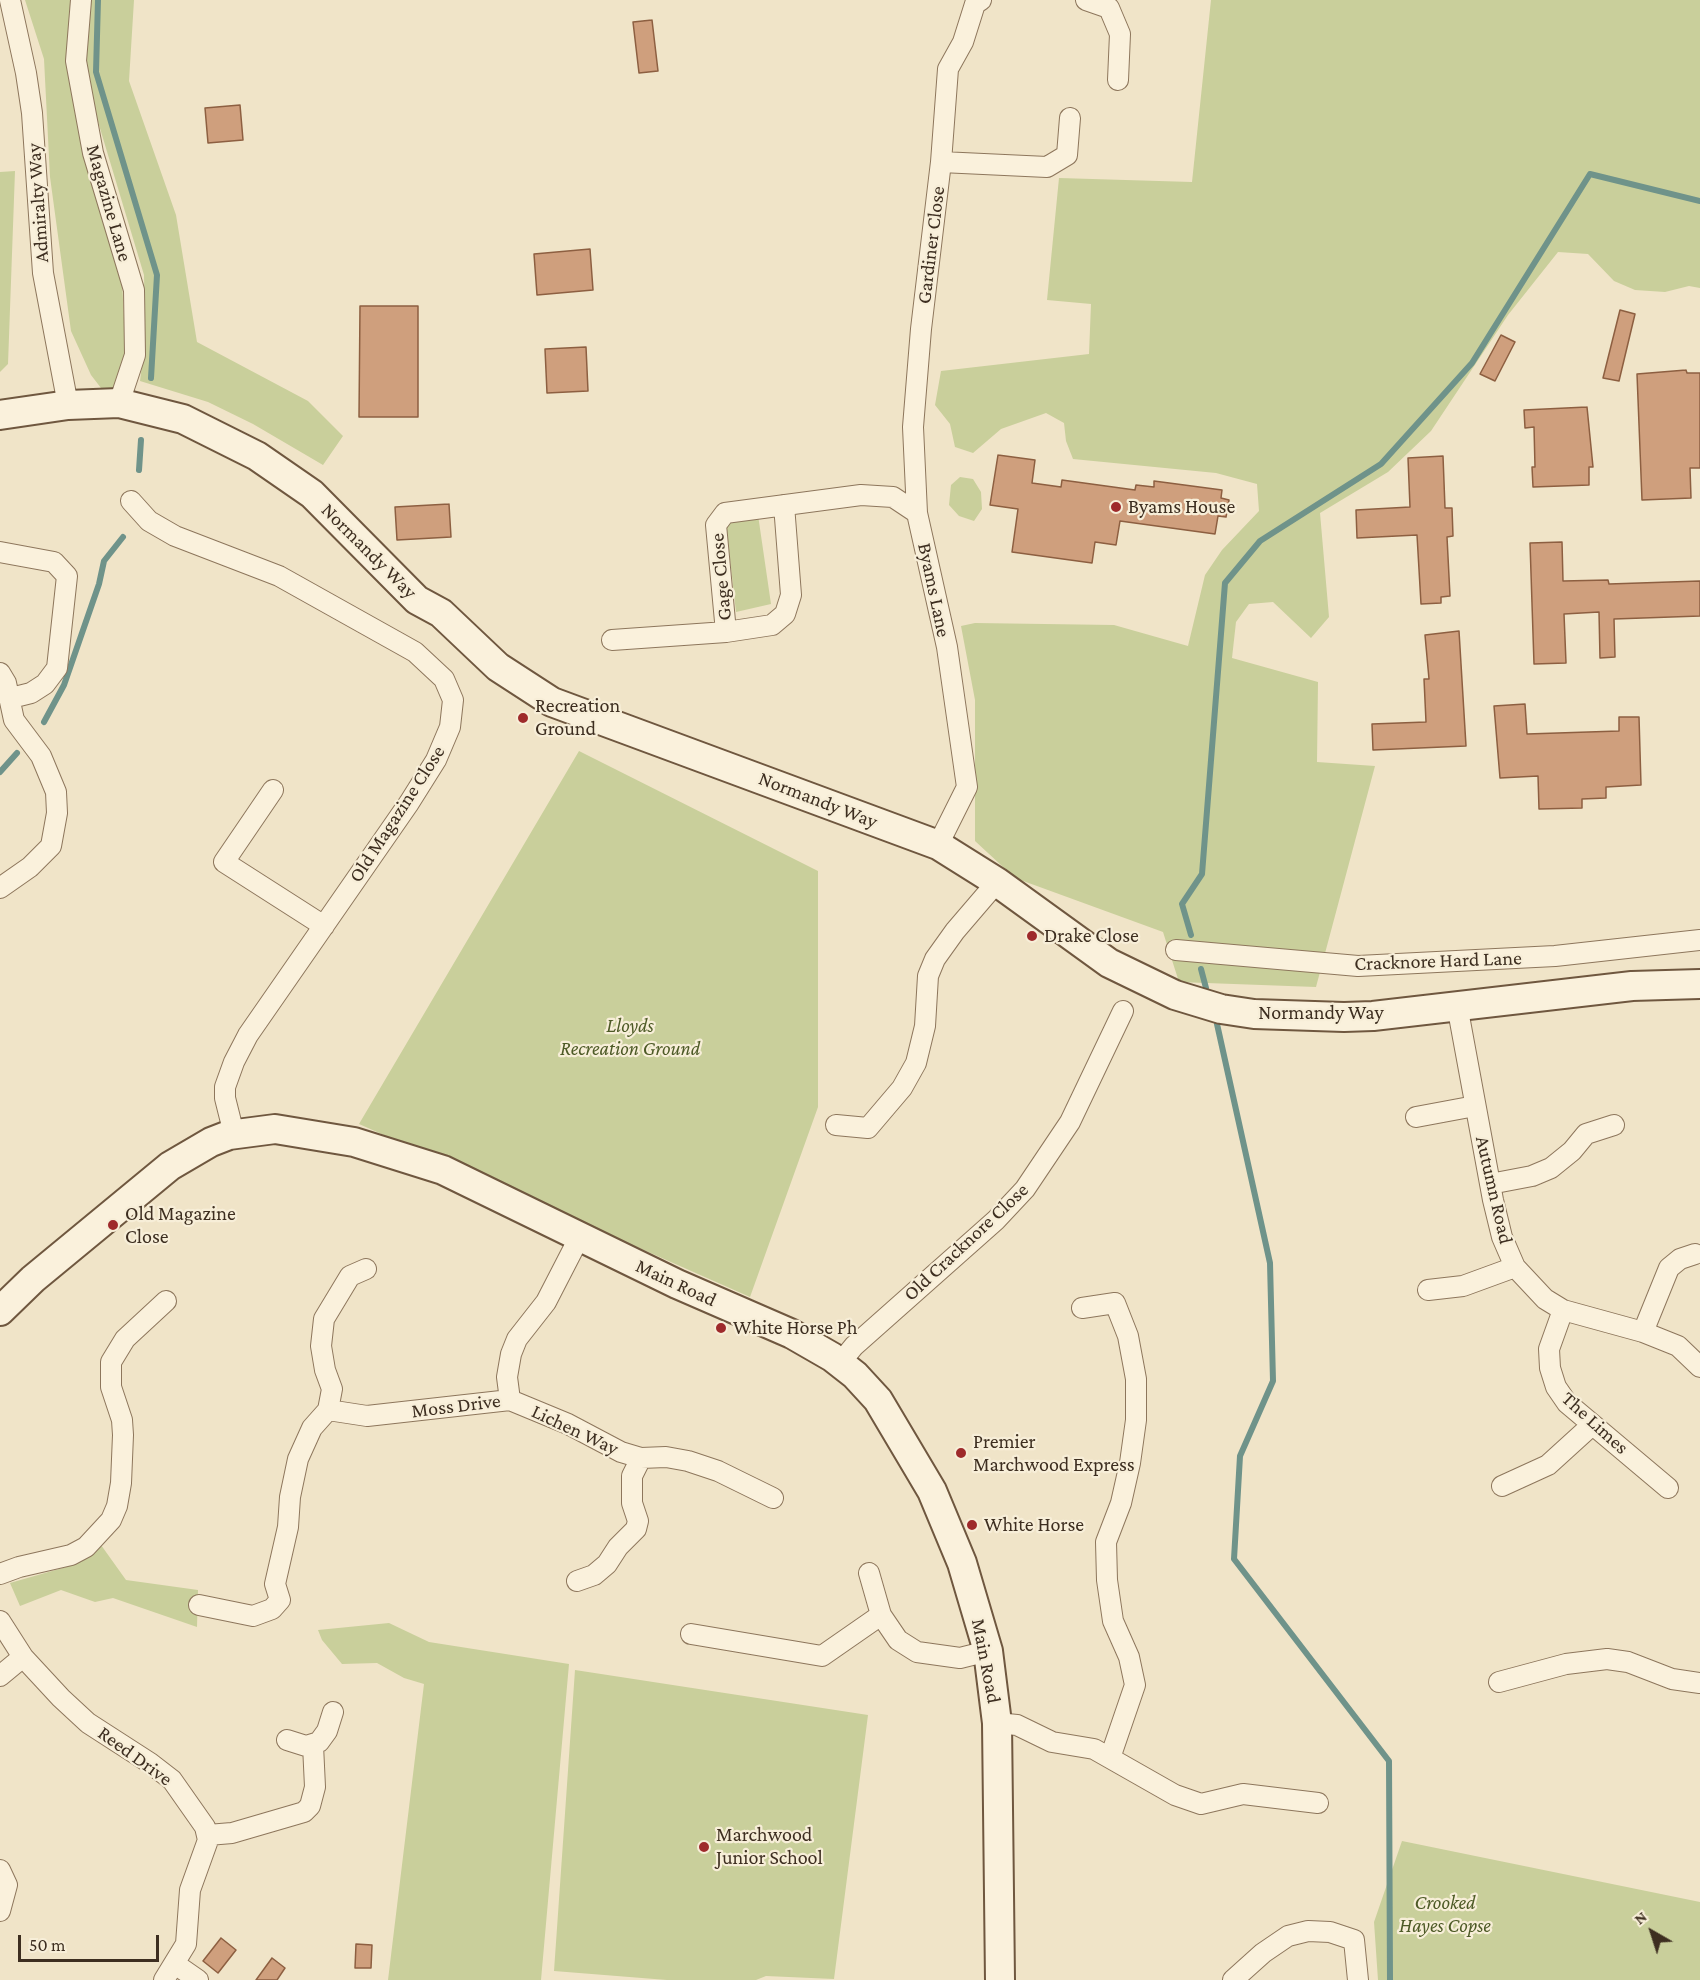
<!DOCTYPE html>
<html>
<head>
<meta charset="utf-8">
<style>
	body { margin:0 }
	#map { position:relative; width:1700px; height:1980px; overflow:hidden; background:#f0e4c8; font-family:"Crimson Pro",serif }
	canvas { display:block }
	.north { position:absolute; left:1622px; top:1902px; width:60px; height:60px; -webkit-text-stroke:4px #f7eed8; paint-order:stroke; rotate:321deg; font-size:16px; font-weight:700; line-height:24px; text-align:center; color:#3d2e20 }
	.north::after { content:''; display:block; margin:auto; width:21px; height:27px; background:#3d2e20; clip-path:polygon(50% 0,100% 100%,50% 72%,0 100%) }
	.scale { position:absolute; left:18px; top:1935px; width:141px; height:27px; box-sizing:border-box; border:3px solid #3d2e20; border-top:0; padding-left:8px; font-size:18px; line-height:21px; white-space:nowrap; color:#3d2e20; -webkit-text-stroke:4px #f7eed8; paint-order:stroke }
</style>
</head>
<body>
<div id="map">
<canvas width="1700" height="1980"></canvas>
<div class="north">N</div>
<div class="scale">50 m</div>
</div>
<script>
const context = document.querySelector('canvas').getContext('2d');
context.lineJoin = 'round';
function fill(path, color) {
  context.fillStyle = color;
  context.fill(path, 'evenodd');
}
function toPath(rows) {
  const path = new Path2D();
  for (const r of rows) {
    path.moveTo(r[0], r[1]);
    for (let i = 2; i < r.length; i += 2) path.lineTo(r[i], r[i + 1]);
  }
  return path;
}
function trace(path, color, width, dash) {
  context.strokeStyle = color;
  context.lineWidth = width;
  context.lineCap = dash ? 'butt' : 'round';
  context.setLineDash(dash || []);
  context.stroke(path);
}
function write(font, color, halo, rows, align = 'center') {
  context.font = font + ' "Crimson Pro",serif';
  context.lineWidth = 4.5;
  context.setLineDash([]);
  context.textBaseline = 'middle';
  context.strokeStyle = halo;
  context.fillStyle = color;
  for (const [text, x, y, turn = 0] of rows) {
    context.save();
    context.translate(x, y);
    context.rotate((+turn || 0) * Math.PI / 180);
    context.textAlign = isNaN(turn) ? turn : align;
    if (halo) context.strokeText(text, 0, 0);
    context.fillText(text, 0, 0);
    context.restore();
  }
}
const green = toPath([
	[25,0,74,0,122,281,126,355,111,395,101,388,91,375,71,331,50,177,44,59],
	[90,0,134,0,129,81,176,215,197,342,308,401,343,436,323,465,253,424,208,402,140,381,145,342,144,275,93,105,85,48],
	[1211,0,1700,0,1700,288,1689,286,1665,292,1635,290,1614,281,1588,254,1558,252,1508,315,1431,431,1388,472,1320,513,1329,617,1311,638,1273,602,1249,604,1236,622,1232,658,1318,682,1317,762,1375,766,1316,987,1179,982,1163,932,1015,878,975,841,975,700,961,626,975,623,1114,625,1188,646,1205,575,1222,550,1259,511,1257,484,1216,473,1073,459,1066,441,1064,423,1046,413,1001,429,973,453,955,447,950,424,935,405,941,371,1089,354,1091,304,1047,300,1059,178,1192,182],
	[15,171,8,364,0,372,0,172],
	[960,477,973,479,981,492,982,509,974,521,959,516,949,505,951,485],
	[758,515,771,604,736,612,726,524],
	[579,751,818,871,818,1107,750,1297,359,1124],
	[101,1545,126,1580,198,1590,197,1627,113,1598,95,1602,61,1590,20,1606,10,1583,66,1567],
	[389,1623,429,1642,569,1664,541,1980,388,1980,424,1684,404,1678,377,1663,342,1664,322,1640,318,1630],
	[575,1670,868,1715,834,1979,766,1976,756,1980,667,1980,554,1971],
	[1402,1841,1700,1902,1700,1980,1378,1980,1374,1922]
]);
const stream = toPath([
	[98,0,96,72,157,275,151,378],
	[139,470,141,440],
	[44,722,64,685,99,584,104,561,123,537],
	[0,772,17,753],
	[1191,935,1182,904,1202,874,1225,583,1260,541,1381,464,1472,363,1590,174,1700,201],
	[1201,969,1206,988],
	[1217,1024,1270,1263,1273,1381,1240,1456,1234,1559,1389,1761,1390,1980]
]);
const building = toPath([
	[652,20,658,71,639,73,633,22,652,20],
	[240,105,243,140,208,143,205,108,240,105],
	[590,249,593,290,537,295,534,254,590,249],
	[360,306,418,306,418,417,359,417,360,306],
	[1620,310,1635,314,1619,381,1603,378,1620,310],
	[1501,335,1515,342,1495,381,1480,374,1501,335],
	[586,347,588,391,547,393,545,349,586,347],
	[1686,370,1687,373,1700,373,1700,468,1690,468,1691,498,1642,500,1637,374,1686,370],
	[1587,407,1593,467,1589,467,1589,485,1533,487,1532,467,1535,467,1534,427,1525,428,1524,410,1587,407],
	[998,455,1035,460,1032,483,1061,487,1062,480,1135,490,1136,485,1154,487,1154,481,1222,490,1221,498,1229,500,1226,517,1218,516,1215,534,1120,521,1116,545,1095,542,1092,563,1012,552,1018,509,990,505,998,455],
	[1443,456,1445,508,1452,508,1453,536,1447,537,1450,596,1441,597,1441,603,1421,604,1417,535,1357,538,1356,510,1410,507,1408,458,1443,456],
	[449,504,451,537,397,540,395,507,449,504],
	[1562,542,1563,581,1608,580,1609,584,1700,581,1700,616,1614,619,1615,657,1600,658,1599,612,1564,614,1566,663,1534,664,1530,543,1562,542],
	[1459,631,1466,746,1373,750,1372,724,1426,722,1424,679,1429,679,1425,635,1459,631],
	[1525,704,1527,734,1619,731,1619,717,1639,717,1641,785,1606,787,1606,798,1582,799,1582,808,1539,809,1538,776,1500,778,1494,706,1525,704],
	[221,1938,236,1950,218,1973,203,1961,221,1938],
	[356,1944,372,1945,371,1968,355,1968,356,1944],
	[272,1958,285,1968,277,1980,256,1980,272,1958]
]);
const street = toPath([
	[10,0,26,73,32,113,43,273,68,405],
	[81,0,76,61,93,153,134,290,135,355,119,403],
	[1086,0,1109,8,1120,34,1118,80],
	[941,162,1047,167,1067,155,1070,118],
	[131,501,149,521,175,536,279,576,415,652,444,679,453,700,450,727,436,760,409,803,248,1035,234,1062,225,1087,225,1098,234,1134],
	[0,552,54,562,67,576,57,668,45,684,31,693,11,698],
	[726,632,716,525,725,513,861,495,893,497,917,513],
	[612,640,726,632,772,625,785,614,791,595,784,505],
	[0,673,6,683,14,720,41,756,56,792,57,813,51,846,30,867,0,888],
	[273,790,224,862,324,926],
	[938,845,967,787,947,647,917,513,913,427,921,329,941,162,948,69,963,42,975,4,981,0],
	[1176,950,1358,966,1555,956,1700,940],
	[1457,1005,1493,1200,1502,1237,1515,1267,1545,1299,1563,1310,1643,1332,1678,1346,1700,1367],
	[1416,1117,1475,1106],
	[836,1125,868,1128,902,1088,916,1063,925,1026,928,976,935,959,955,931,997,882],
	[1490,1184,1532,1176,1551,1168,1572,1151,1586,1134,1614,1125],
	[1428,1290,1463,1286,1515,1267],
	[1082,1308,1115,1303,1128,1336,1136,1379,1136,1420,1130,1463,1121,1503,1106,1542,1107,1580,1113,1621,1129,1657,1135,1685,1110,1758],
	[1563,1310,1549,1349,1550,1368,1556,1387,1567,1403,1668,1488],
	[1643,1332,1669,1268,1680,1259,1695,1254],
	[840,1363,854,1346,996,1220,1025,1189,1070,1122,1123,1011],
	[510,1400,568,1424,621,1452,641,1458,666,1457,688,1461,718,1471,773,1498],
	[328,1410,332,1389,325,1370,321,1346,324,1319,350,1276,366,1269],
	[1502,1486,1548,1465,1592,1425],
	[869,1573,881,1615,898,1640,917,1652,960,1658,988,1651],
	[0,1574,19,1567,71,1555,86,1547,111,1520,117,1506,121,1483,123,1435,122,1420,111,1387,111,1362,125,1339,166,1301],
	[577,1581,594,1575,607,1564,618,1547,636,1529,638,1521,632,1503,632,1476,641,1458],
	[199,1605,253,1616,272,1609,280,1600,275,1584,288,1527,290,1497,298,1459,312,1428,328,1410,367,1416,510,1400,507,1377,511,1354,517,1339,546,1302,580,1236],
	[0,1621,23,1657,61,1698,88,1723,150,1763,172,1780,205,1827,208,1840,190,1890,186,1944,164,1980],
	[691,1634,822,1656,881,1615],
	[0,1676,23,1657],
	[1499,1682,1566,1664,1607,1659,1628,1662,1672,1679,1700,1683],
	[997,1723,1017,1725,1052,1742,1094,1749,1175,1795,1201,1804,1243,1794,1318,1803],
	[287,1740,306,1746,319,1742,327,1731,333,1712],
	[208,1835,232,1833,304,1812,310,1806,315,1787,313,1745],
	[0,1870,7,1885,0,1911],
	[175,1964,198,1980],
	[1233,1980,1263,1953,1288,1936,1308,1931,1330,1932,1354,1940,1358,1980]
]);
const secondary = toPath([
	[0,415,68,405,119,403,183,419,257,456,312,494,417,600,441,613,498,667,552,702,938,845,997,882,1109,963,1175,995,1221,1009,1254,1014,1344,1017,1373,1016,1632,986,1700,984],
	[0,1311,33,1279,170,1166,211,1142,229,1135,275,1129,354,1142,443,1170,677,1284,792,1334,832,1357,855,1375,878,1400,932,1491,962,1563,988,1651,997,1723,1000,1980]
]);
const markers = [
	[1116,507,6,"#9e2a2b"],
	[523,718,6,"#9e2a2b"],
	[1032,936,6,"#9e2a2b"],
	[113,1225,6,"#9e2a2b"],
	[721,1328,6,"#9e2a2b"],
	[961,1453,6,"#9e2a2b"],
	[972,1525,6,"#9e2a2b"],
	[704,1847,6,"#9e2a2b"]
];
const streetNames = [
	["Admiralty Way",38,203,-94],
	["Magazine Lane",109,203,74],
	["Gardiner Close",931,245,-83],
	["Normandy Way",369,551,45],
	["Gage Close",721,577,-95],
	["Byams Lane",934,590,78],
	["Normandy Way",818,800,21],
	["Old Magazine Close",397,814,-57],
	["Cracknore Hard Lane",1438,961,-2],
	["Normandy Way",1321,1013],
	["Autumn Road",1494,1190,77],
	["Old Cracknore Close",966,1242,-43],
	["Main Road",676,1283,25],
	["Moss Drive",456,1406,-7],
	["The Limes",1595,1423,42],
	["Lichen Way",575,1430,25],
	["Main Road",986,1661,79],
	["Reed Drive",135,1756,36]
];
const poiNames = [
	["Byams House",1128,507],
	["Recreation",535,706],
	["Ground",535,729],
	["Drake Close",1044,936],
	["Old Magazine",125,1214],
	["Close",125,1237],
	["White Horse Ph",733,1328],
	["Premier",973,1442],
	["Marchwood Express",973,1465],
	["White Horse",984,1525],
	["Marchwood",716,1835],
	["Junior School",716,1858]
];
const parkNames = [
	["Lloyds",630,1026],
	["Recreation Ground",630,1049],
	["Crooked",1445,1903],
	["Hayes Copse",1445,1926]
];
fill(green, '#c9cf9b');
trace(stream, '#6f938a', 6);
fill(building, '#cf9f7d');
trace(building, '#8d5f41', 1.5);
trace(street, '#8d765c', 22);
trace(secondary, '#6f573f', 32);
trace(street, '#faf1dc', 20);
trace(secondary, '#faf1dc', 28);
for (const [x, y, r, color] of markers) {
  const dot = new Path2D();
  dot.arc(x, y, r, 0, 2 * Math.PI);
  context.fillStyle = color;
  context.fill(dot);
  trace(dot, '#f7eed8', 2);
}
write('20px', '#3d2e20', '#f7eed8', streetNames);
write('20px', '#3d2e20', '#f7eed8', poiNames, 'left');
write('italic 20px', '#4d5a26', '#f7eed8', parkNames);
</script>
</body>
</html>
